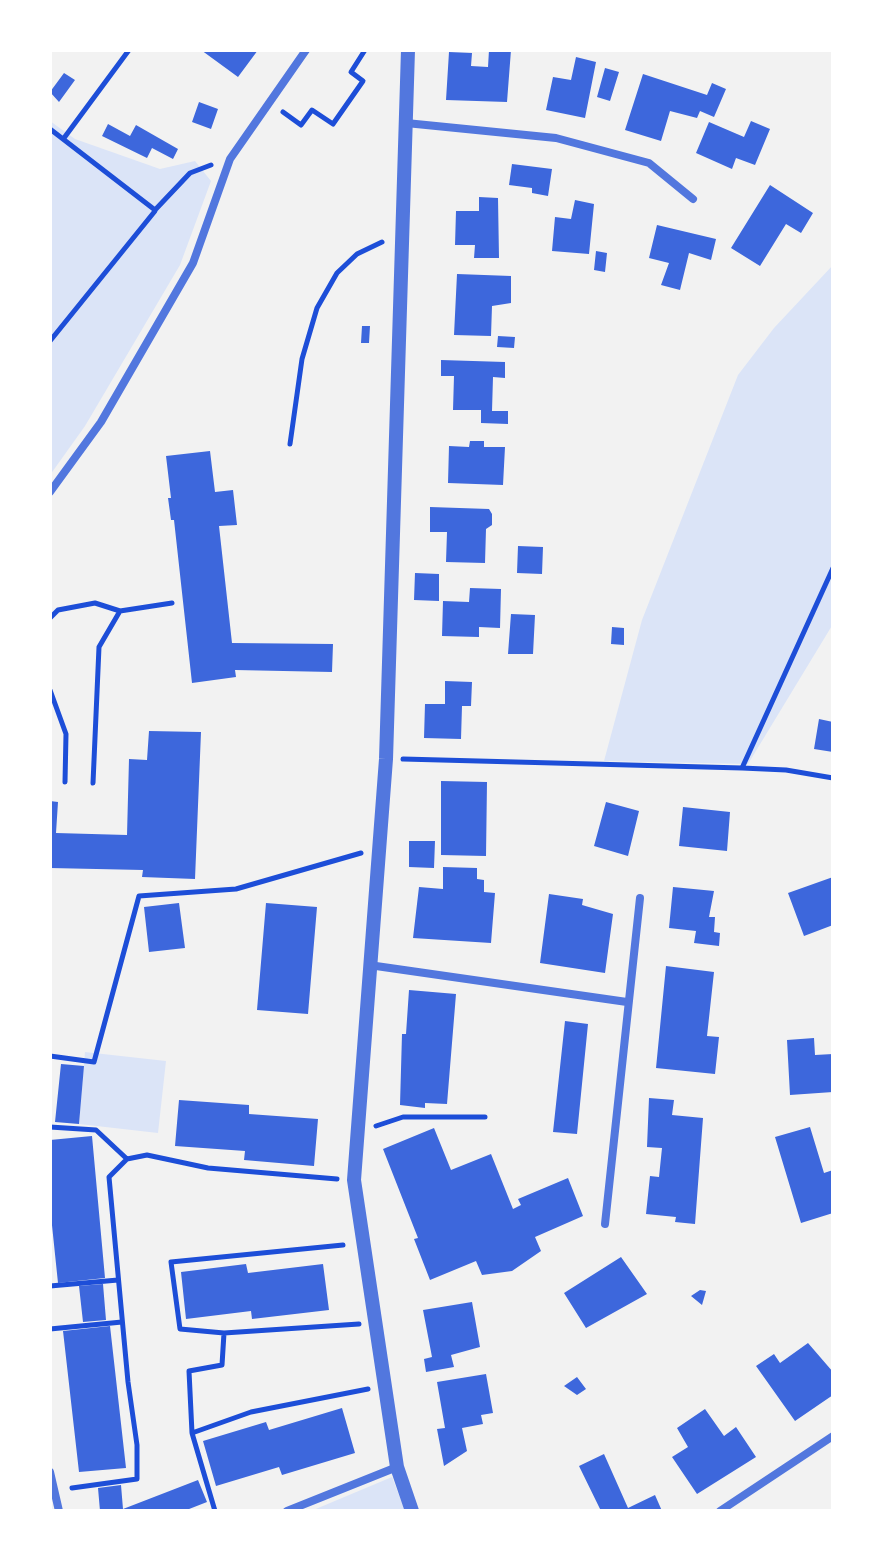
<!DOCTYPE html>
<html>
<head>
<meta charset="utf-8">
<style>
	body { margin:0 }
	#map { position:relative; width:883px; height:1561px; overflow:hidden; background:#f2f2f2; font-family:"PT Sans",sans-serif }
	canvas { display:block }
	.frame { position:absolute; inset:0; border:52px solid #fff; pointer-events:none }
</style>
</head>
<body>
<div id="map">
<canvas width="883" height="1561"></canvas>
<div class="frame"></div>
</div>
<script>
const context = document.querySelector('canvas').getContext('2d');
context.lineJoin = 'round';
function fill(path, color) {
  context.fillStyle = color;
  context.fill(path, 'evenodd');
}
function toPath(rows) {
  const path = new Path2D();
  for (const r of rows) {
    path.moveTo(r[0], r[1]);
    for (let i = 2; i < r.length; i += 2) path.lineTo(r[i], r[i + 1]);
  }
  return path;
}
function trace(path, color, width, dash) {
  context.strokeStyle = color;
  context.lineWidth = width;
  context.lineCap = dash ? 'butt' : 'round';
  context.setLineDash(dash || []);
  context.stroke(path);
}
const green = toPath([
	[50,121,75,139,160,169,195,161,211,181,180,265,85,426,50,475],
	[833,265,833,624,748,764,604,761,642,620,738,375,774,328],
	[85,1052,166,1061,158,1133,79,1124],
	[392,1477,405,1511,311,1511]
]);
const building = toPath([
	[201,50,258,50,238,77],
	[489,50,511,50,507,102,446,100,449,52,472,53,471,66,488,67],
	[576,57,596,62,585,118,546,110,553,77,571,80],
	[605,68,619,72,610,101,597,97],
	[64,73,75,80,59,102,50,92],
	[643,74,707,95,712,83,726,89,714,117,700,111,697,118,670,111,661,141,625,130],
	[199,102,218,109,211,129,192,122],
	[751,121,770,129,755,165,736,158,732,169,696,153,709,122,744,137],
	[108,124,130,136,136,125,178,149,173,159,152,148,147,158,102,136],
	[512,164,552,169,548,196,532,193,532,188,509,185],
	[770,185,813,213,801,233,786,224,760,266,731,248],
	[479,197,498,198,499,258,474,258,475,245,455,245,456,211,479,211],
	[575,200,594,204,589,254,552,251,555,217,571,219],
	[657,225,716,239,711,260,689,253,680,290,661,285,669,263,649,258],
	[596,251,607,253,605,272,594,270],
	[457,274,511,276,511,303,492,306,491,336,454,335],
	[362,326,370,326,369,343,361,343],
	[498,336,515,337,514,348,497,347],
	[441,360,505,362,505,378,493,377,492,411,508,411,508,424,481,423,481,410,453,410,454,376,441,376],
	[470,441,484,441,484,447,505,447,503,485,448,483,449,446,469,447],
	[210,451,215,492,233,490,237,525,219,526,232,643,333,644,332,672,235,670,236,677,192,683,174,520,171,520,168,498,171,498,166,456],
	[430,507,489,509,492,514,492,525,486,529,485,563,446,562,447,532,430,532],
	[518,546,543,547,542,574,517,573],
	[415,573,439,574,439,601,414,600],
	[470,588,501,589,500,628,479,627,479,637,442,636,443,601,469,602],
	[511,614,535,615,533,654,508,654],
	[612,627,624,628,624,645,611,644],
	[445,681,472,682,471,706,462,706,461,739,424,738,425,704,445,704],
	[819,719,833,722,833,752,814,749],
	[149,731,201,732,195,879,142,877,143,870,50,868,50,801,58,802,56,833,127,835,129,759,147,760],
	[441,781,487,782,486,856,441,855],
	[606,802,639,811,628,856,594,846],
	[683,807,730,812,727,851,679,846],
	[409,841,435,841,434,868,409,867],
	[443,867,477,868,477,879,484,880,484,892,495,893,491,943,413,938,419,887,443,889],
	[833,877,833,925,804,936,788,893],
	[673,887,714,891,709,917,715,917,714,932,720,933,719,946,694,943,696,931,669,928],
	[549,894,583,899,582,905,613,914,605,973,540,963],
	[179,903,185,948,149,952,144,907],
	[266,903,317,907,308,1014,257,1010],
	[666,966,714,972,707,1036,719,1037,715,1074,656,1068],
	[409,990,456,994,447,1104,425,1103,425,1108,400,1105,402,1034,406,1034],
	[565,1021,588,1024,577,1134,553,1132],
	[814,1038,815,1055,833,1054,833,1092,790,1095,787,1040],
	[61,1064,84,1066,79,1124,55,1122],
	[649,1098,674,1100,672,1115,703,1118,695,1224,675,1222,676,1217,646,1214,650,1176,659,1177,662,1148,647,1147],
	[179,1100,249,1105,249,1114,318,1119,314,1166,244,1160,245,1151,175,1146],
	[810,1127,824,1173,833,1170,833,1213,801,1223,775,1137],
	[434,1128,451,1170,491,1154,513,1209,521,1205,518,1199,568,1178,583,1216,535,1237,541,1251,512,1271,482,1275,476,1261,430,1280,414,1239,418,1238,383,1149],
	[92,1136,105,1278,58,1283,50,1206,50,1140],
	[621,1257,647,1294,586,1328,564,1293],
	[246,1264,248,1273,323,1264,329,1310,252,1319,251,1311,186,1319,181,1272],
	[103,1284,106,1320,83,1322,79,1286],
	[700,1290,706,1291,702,1305,691,1296],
	[472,1302,480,1347,451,1355,454,1367,426,1372,424,1359,432,1357,423,1310],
	[110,1326,126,1468,79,1472,63,1331],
	[808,1343,833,1372,833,1395,795,1421,756,1366,774,1354,780,1363],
	[486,1374,493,1413,481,1415,483,1424,462,1428,467,1451,444,1466,437,1429,445,1428,437,1382],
	[577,1377,586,1389,577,1395,564,1386],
	[342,1408,355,1453,282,1475,279,1467,216,1486,203,1441,266,1422,269,1430],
	[705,1409,724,1436,736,1427,756,1457,697,1494,672,1457,688,1447,677,1428],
	[604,1454,628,1508,655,1495,662,1511,601,1511,579,1466],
	[198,1480,207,1502,184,1511,100,1511,98,1488,121,1485,123,1509]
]);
const path = toPath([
	[283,112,301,125,312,110,333,124,363,81,351,72,365,50],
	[50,129,155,210,190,173,211,165],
	[64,138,129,50],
	[50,341,155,211],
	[290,444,302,359,317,308,337,273,357,254,382,242],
	[50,618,58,610,95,603,120,611],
	[50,690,66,734,65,782],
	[403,759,742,768,786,770,833,778],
	[742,768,833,568],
	[93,783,99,647,120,611,172,603],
	[50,1056,94,1062,139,896,236,889,361,853],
	[376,1126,403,1117,485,1117],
	[50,1127,96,1130,127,1159,147,1155,208,1168,337,1179],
	[50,1286,118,1280],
	[50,1329,122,1322],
	[224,1333,180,1329,171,1262,343,1245],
	[192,1433,189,1371,222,1365,224,1333,359,1324],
	[72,1488,137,1479,137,1445,128,1382,109,1177,127,1159],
	[215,1511,192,1433,251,1412,368,1389]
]);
const minor = toPath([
	[406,123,556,138,649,163,693,199],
	[50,492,101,422,193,263,230,159,306,50],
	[369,965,627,1002],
	[605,1224,640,898],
	[50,1472,59,1511],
	[287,1511,397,1467],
	[720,1511,833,1436]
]);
const tertiary = toPath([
	[408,50,386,759,354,1180,397,1467,412,1511]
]);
fill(green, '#dbe4f7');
fill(building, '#3d67dc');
trace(path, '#1d4ed8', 5);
trace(minor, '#5277de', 8);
trace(tertiary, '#5277de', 14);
</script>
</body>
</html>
